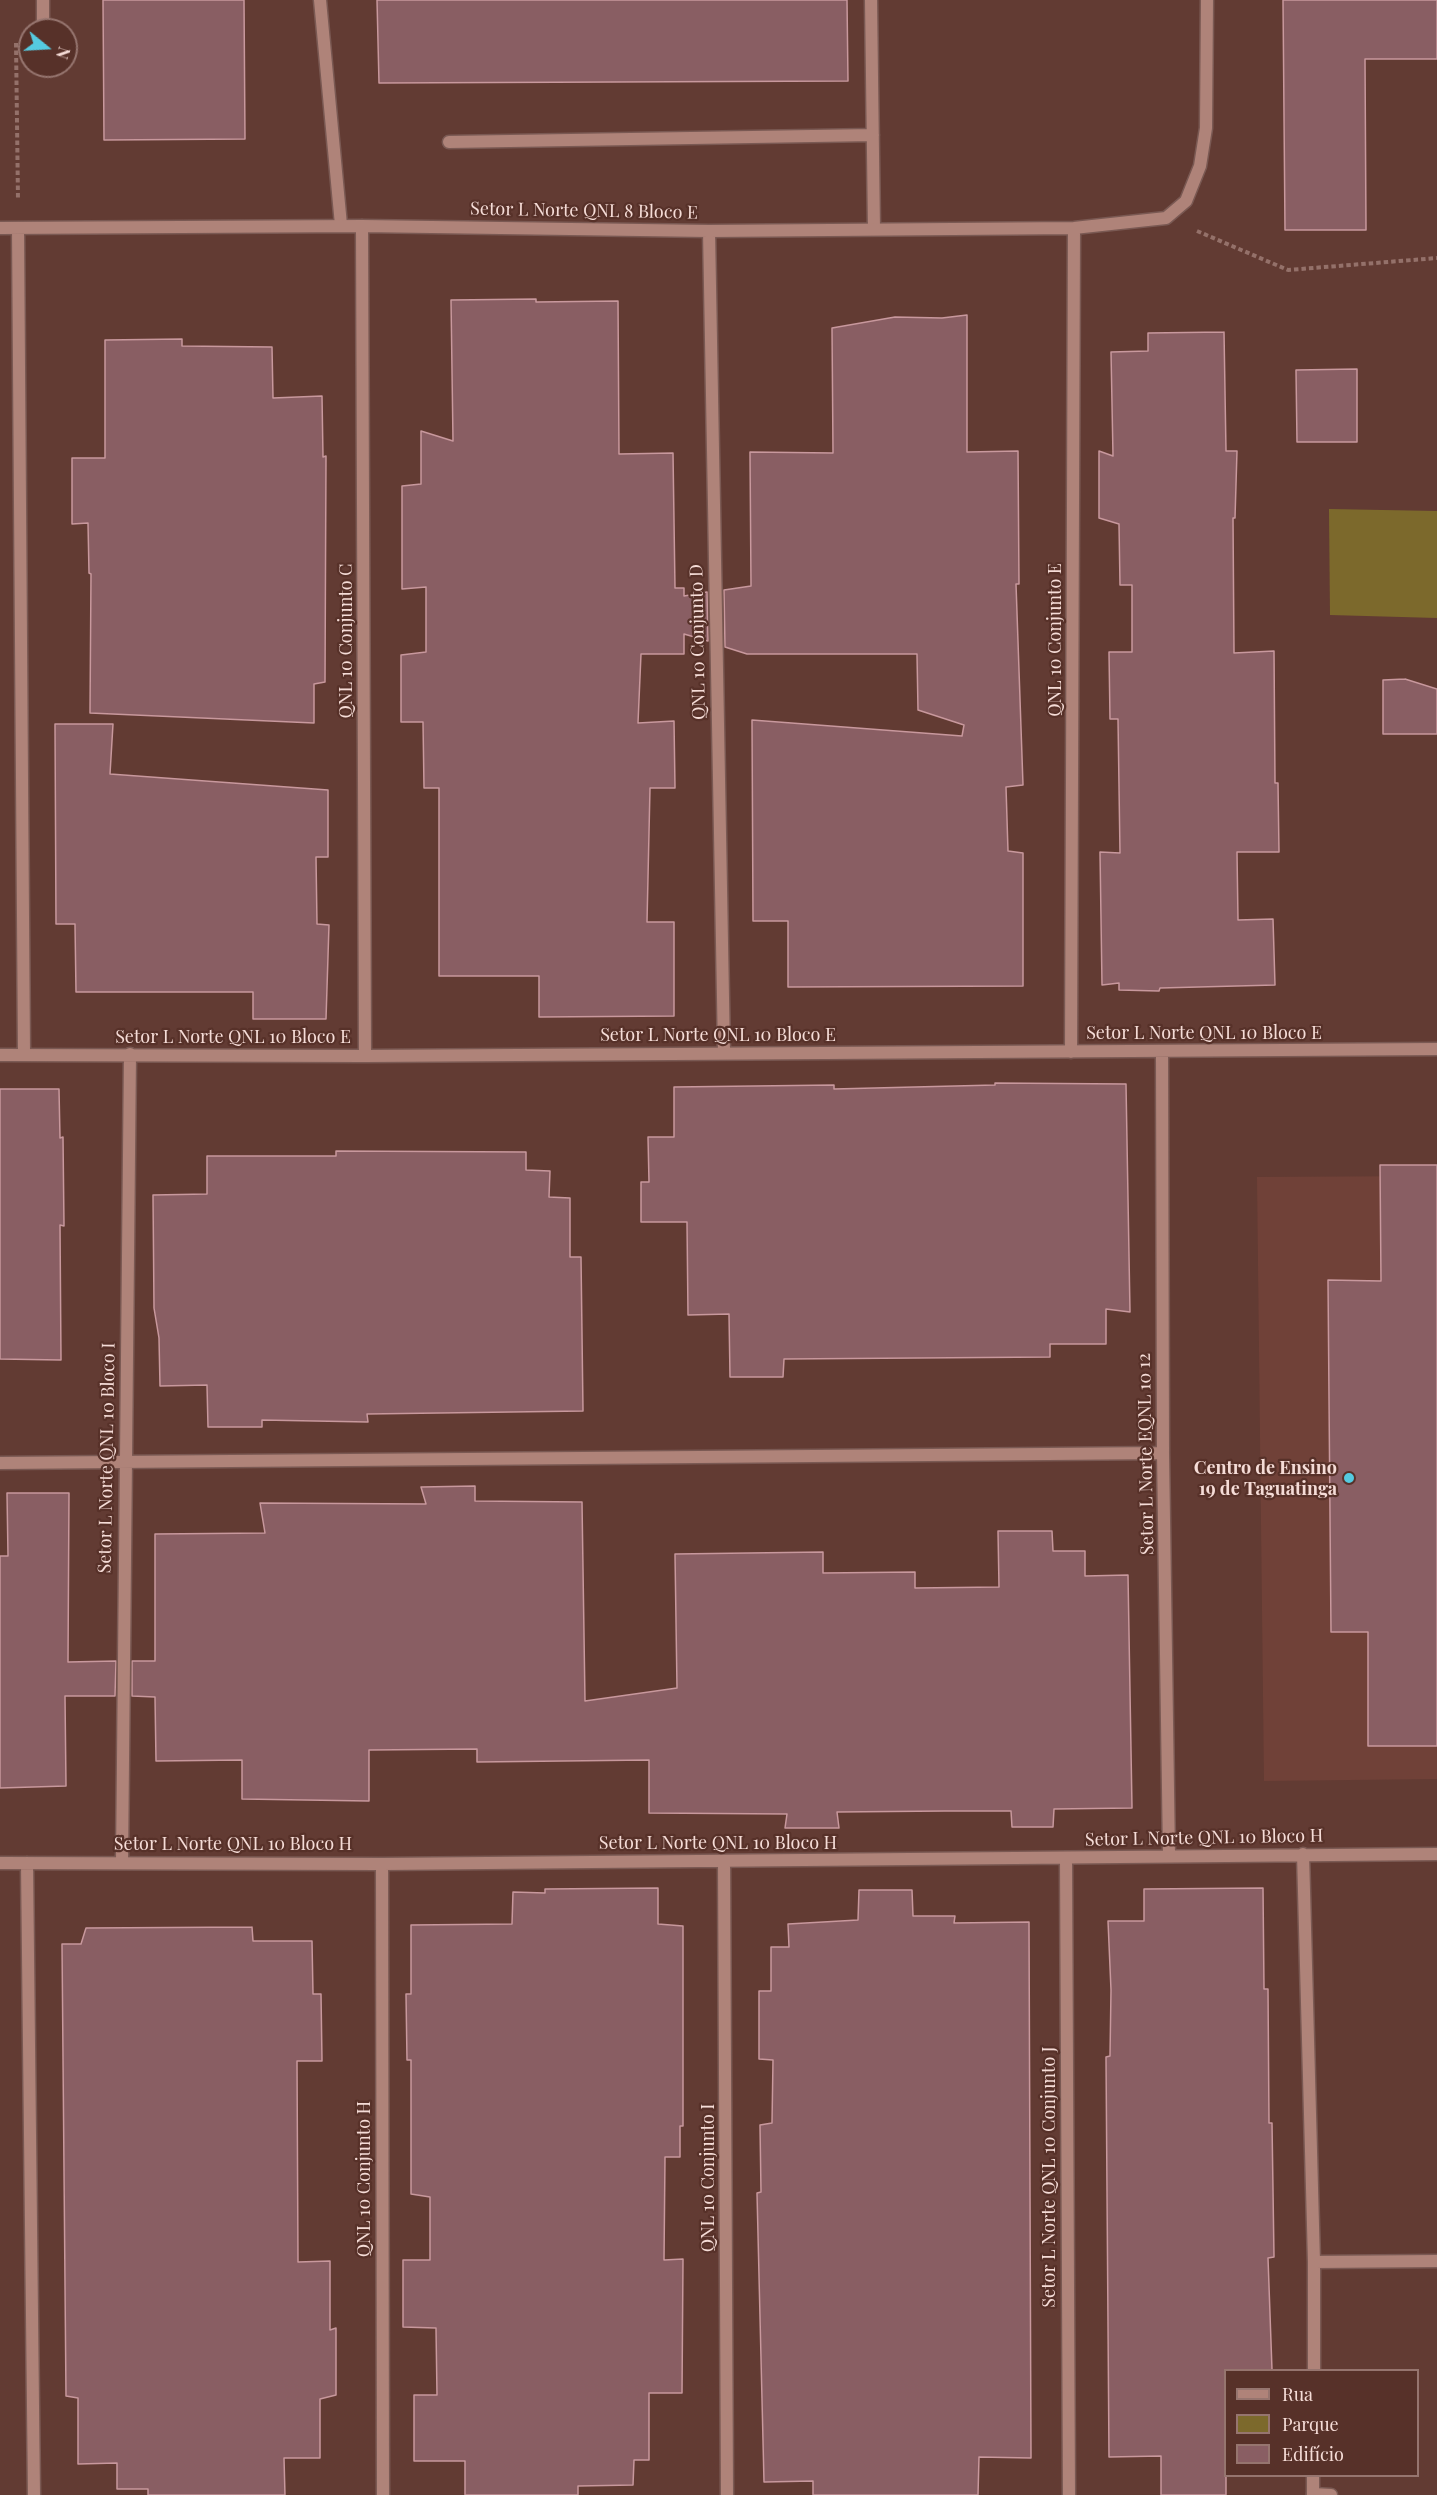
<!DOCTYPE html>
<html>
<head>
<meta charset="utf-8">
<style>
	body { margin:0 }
	#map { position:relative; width:1437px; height:2495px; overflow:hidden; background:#623b33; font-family:"Playfair Display",serif }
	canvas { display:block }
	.legend { position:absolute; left:1224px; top:2369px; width:195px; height:108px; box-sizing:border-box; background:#573129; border:2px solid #96756f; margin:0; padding:8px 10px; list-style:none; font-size:18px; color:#f5dcd7 }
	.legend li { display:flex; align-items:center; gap:12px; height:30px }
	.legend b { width:30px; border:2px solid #96756f }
	.north { position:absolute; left:18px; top:18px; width:60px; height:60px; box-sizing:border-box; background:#573129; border:2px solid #96756f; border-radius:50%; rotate:108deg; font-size:16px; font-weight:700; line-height:24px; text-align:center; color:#f5dcd7 }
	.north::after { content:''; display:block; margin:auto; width:21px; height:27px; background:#55cae0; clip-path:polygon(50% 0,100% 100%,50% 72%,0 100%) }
</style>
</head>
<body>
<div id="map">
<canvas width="1437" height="2495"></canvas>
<ul class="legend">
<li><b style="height:8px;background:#af8379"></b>Rua</li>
<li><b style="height:16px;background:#7c692c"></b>Parque</li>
<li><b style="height:16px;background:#895e63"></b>Edifício</li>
</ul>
<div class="north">N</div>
</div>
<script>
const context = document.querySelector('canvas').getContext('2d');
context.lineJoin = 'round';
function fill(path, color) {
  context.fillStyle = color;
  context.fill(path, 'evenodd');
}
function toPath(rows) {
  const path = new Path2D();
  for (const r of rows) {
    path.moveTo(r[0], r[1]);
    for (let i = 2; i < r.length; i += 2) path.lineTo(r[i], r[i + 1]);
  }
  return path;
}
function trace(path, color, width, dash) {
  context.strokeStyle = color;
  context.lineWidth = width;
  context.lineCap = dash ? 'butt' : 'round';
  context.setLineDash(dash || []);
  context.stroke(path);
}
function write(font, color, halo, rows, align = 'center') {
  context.font = font + ' "Playfair Display",serif';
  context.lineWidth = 4.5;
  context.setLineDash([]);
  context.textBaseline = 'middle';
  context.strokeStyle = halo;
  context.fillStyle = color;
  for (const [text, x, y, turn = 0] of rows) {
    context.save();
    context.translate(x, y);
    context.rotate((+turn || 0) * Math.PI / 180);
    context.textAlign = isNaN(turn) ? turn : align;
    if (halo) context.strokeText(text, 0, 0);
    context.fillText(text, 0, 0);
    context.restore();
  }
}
const built = toPath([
	[1437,1176,1437,1779,1264,1781,1257,1177]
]);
const green = toPath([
	[1329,509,1437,511,1437,618,1330,615]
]);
const building = toPath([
	[103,0,244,0,245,139,104,140,103,0],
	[377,0,847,0,848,81,379,83,377,0],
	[1283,0,1437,0,1437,59,1365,59,1366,230,1285,230,1283,0],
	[536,299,536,302,618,301,619,454,673,453,675,588,684,588,684,596,707,592,708,641,684,634,684,654,641,654,638,723,674,721,675,788,650,788,647,922,674,922,674,1016,539,1017,539,976,439,976,439,788,424,788,423,722,401,722,401,655,426,652,426,587,402,589,402,486,421,484,421,431,453,441,451,300,536,299],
	[967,315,967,452,1018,451,1019,584,1016,584,1023,785,1006,787,1008,851,1023,853,1023,986,788,987,788,921,753,921,752,720,962,736,964,725,918,710,917,654,747,654,725,647,724,590,751,586,750,452,833,453,832,328,895,317,942,318,967,315],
	[1224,332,1226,451,1237,451,1235,518,1233,518,1234,653,1274,651,1275,783,1278,783,1279,852,1237,852,1238,920,1273,919,1275,985,1160,988,1159,991,1119,990,1119,983,1102,985,1100,852,1120,853,1118,719,1110,719,1109,652,1132,652,1132,585,1120,585,1119,524,1099,518,1099,451,1113,456,1111,352,1148,351,1148,333,1224,332],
	[182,339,182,346,272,347,273,398,322,396,323,457,326,456,325,682,314,684,314,723,90,713,91,574,89,573,88,523,72,524,72,458,105,458,105,340,182,339],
	[1357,369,1357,442,1297,442,1296,370,1357,369],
	[1405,679,1437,689,1437,734,1383,734,1383,680,1405,679],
	[55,724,113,724,110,774,328,790,328,857,316,857,317,924,329,925,326,1019,253,1019,253,992,76,992,75,924,56,924,55,724],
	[995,1083,1126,1084,1130,1312,1106,1309,1106,1344,1050,1344,1050,1357,784,1359,783,1377,730,1377,729,1314,688,1315,687,1222,641,1222,641,1182,649,1182,648,1137,674,1137,674,1087,834,1085,834,1089,995,1085,995,1083],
	[0,1089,59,1089,60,1138,63,1137,64,1226,60,1225,61,1360,0,1359,0,1089],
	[336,1151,526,1152,526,1170,550,1171,549,1197,570,1198,570,1257,581,1257,583,1411,367,1414,368,1422,262,1420,262,1427,208,1427,207,1385,160,1386,159,1338,154,1308,153,1195,207,1194,207,1156,336,1156,336,1151],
	[1380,1165,1437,1165,1437,1746,1368,1746,1368,1632,1331,1632,1328,1280,1381,1281,1380,1165],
	[475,1486,475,1501,582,1502,585,1701,677,1688,675,1554,823,1552,823,1573,915,1572,915,1588,999,1587,998,1531,1052,1531,1053,1551,1085,1551,1085,1576,1128,1575,1132,1808,1054,1809,1053,1827,1012,1827,1011,1811,945,1811,837,1812,839,1828,785,1828,787,1814,649,1813,649,1760,477,1762,477,1749,369,1750,369,1801,242,1799,242,1760,156,1761,155,1697,132,1696,132,1661,155,1661,155,1534,265,1533,260,1503,426,1504,421,1487,475,1486],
	[7,1493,69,1493,68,1662,116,1661,115,1696,65,1696,66,1786,0,1788,0,1556,8,1556,7,1493],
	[658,1888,658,1924,683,1926,683,2126,680,2126,680,2157,665,2157,664,2260,683,2259,682,2393,649,2393,649,2460,634,2460,633,2485,578,2486,578,2495,465,2495,465,2461,414,2461,414,2395,437,2395,436,2328,403,2327,403,2260,430,2260,430,2197,411,2194,411,2060,407,2060,406,1994,411,1994,411,1925,512,1924,513,1892,545,1893,545,1889,658,1888],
	[1263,1888,1264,1989,1268,1989,1269,2123,1272,2123,1274,2257,1268,2258,1272,2370,1226,2370,1226,2495,1161,2495,1161,2456,1109,2457,1106,2057,1110,2056,1111,1990,1108,1921,1144,1921,1144,1889,1263,1888],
	[859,1890,912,1890,913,1916,955,1916,954,1923,1029,1922,1031,2458,979,2457,978,2495,813,2495,813,2481,764,2482,757,2193,761,2192,760,2125,772,2123,773,2060,759,2059,759,1991,771,1991,771,1947,789,1947,788,1924,858,1920,859,1890],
	[252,1927,253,1941,312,1941,313,1994,321,1994,322,2061,297,2061,298,2262,330,2261,330,2330,336,2328,336,2395,320,2399,320,2458,284,2458,285,2495,148,2495,148,2489,117,2489,117,2463,78,2464,78,2398,66,2396,62,1944,81,1944,86,1928,252,1927]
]);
const path = toPath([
	[16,43,18,200],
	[1197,231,1288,270,1437,258]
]);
const lane = toPath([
	[320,0,341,225],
	[871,0,874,229],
	[43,30,43,0],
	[449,142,873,135],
	[1313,2494,1331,2495]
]);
const street = toPath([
	[362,226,365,1056],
	[0,228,362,226,709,231,1074,228,1166,218,1186,201,1200,166,1206,128,1207,0],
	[18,228,24,1054],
	[709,231,724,1052],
	[1071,1052,1074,228],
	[1162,1052,1163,1453,1169,1855],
	[0,1055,365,1056,1437,1049],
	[0,1463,1163,1453],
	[1303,1854,1314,2262,1314,2370],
	[1066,1858,1069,2495],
	[122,1861,130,1054],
	[724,1861,727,2495],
	[0,1863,382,1864,1437,1854],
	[27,1863,34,2495],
	[382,1864,383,2495],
	[1314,2262,1437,2261],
	[1313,2495,1313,2476]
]);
const markers = [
	[1349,1478,6,"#55cae0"]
];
const streetNames = [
	["Setor L Norte QNL 8 Bloco E",584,211,1],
	["QNL 10 Conjunto E",1055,640,-90],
	["QNL 10 Conjunto C",346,641,-90],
	["QNL 10 Conjunto D",698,642,-91],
	["Setor L Norte QNL 10 Bloco E",1204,1033],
	["Setor L Norte QNL 10 Bloco E",718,1035],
	["Setor L Norte QNL 10 Bloco E",233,1037],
	["Setor L Norte EQNL 10 12",1146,1454,-91],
	["Setor L Norte QNL 10 Bloco I",107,1458,-89],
	["Setor L Norte QNL 10 Bloco H",1204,1838,-1],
	["Setor L Norte QNL 10 Bloco H",718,1843],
	["Setor L Norte QNL 10 Bloco H",233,1844],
	["Setor L Norte QNL 10 Conjunto J",1049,2177,-90],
	["QNL 10 Conjunto I",708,2178,-90],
	["QNL 10 Conjunto H",364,2179,-90]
];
const poiNames = [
	["Centro de Ensino",1337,1468],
	["19 de Taguatinga",1337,1489]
];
fill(built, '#704138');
fill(green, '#7c692c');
fill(building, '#895e63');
trace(building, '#c8989d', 1.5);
trace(lane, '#7a5953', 15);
trace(street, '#7a5953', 15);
trace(path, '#94716a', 4, [4.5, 3]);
trace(lane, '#af8379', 12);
trace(street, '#af8379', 12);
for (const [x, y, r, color] of markers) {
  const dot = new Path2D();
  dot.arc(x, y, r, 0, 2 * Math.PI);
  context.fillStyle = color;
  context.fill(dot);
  trace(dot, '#573129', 2);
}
write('18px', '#f5dcd7', '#573129', streetNames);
write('bold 18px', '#f5dcd7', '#573129', poiNames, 'right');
</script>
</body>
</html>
